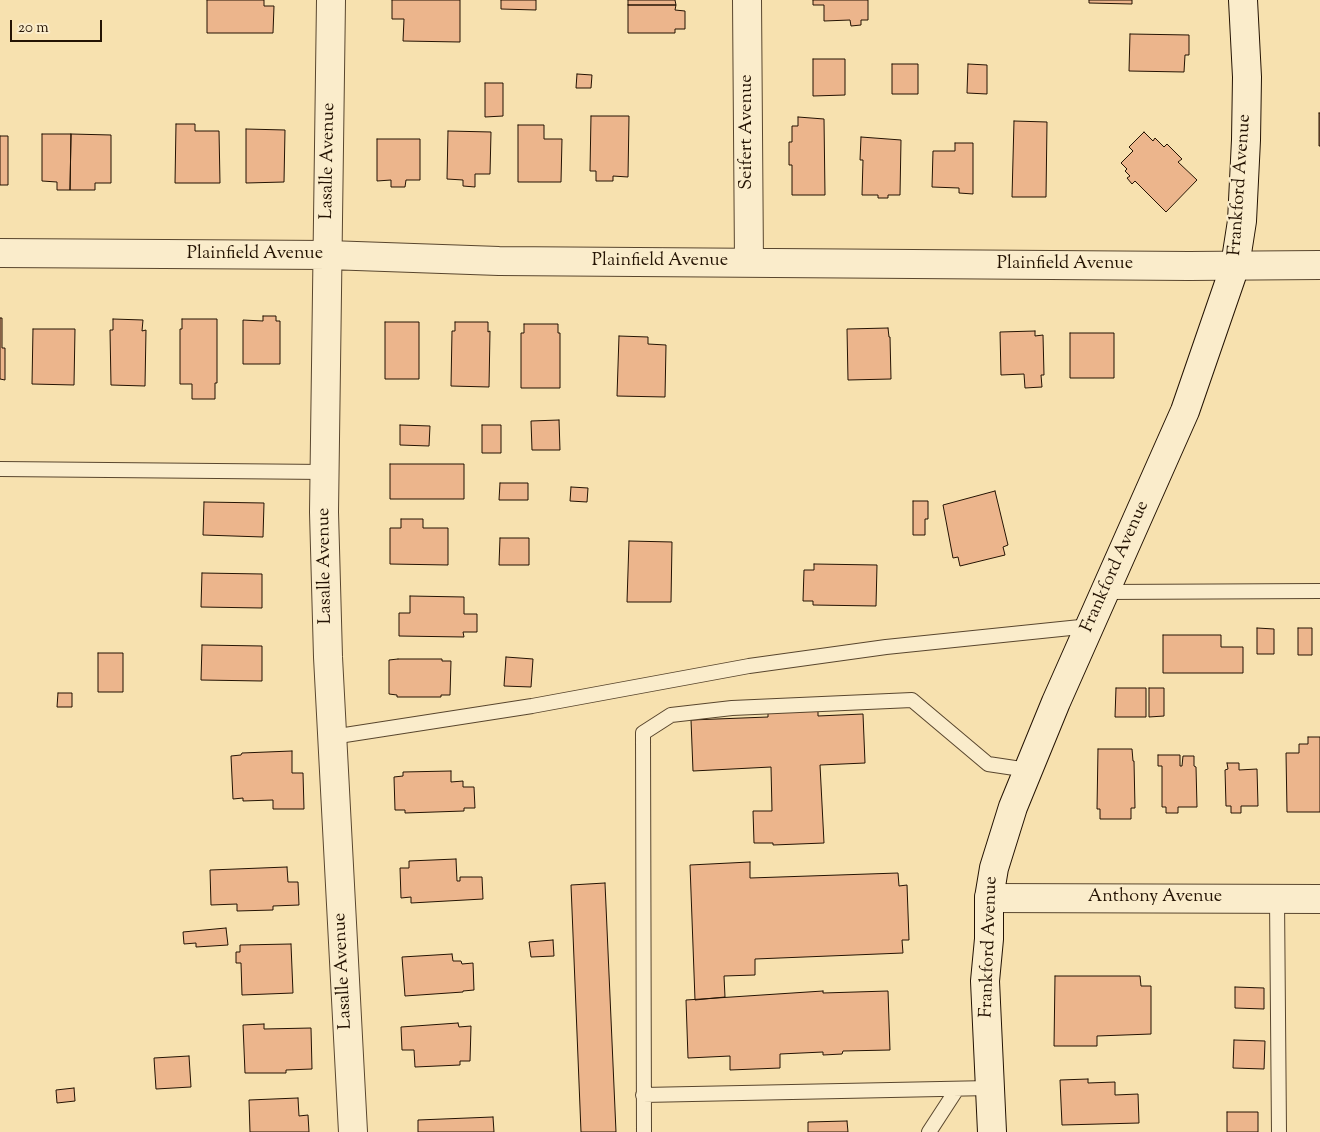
<!DOCTYPE html>
<html>
<head>
<meta charset="utf-8">
<style>
	body { margin:0 }
	#map { position:relative; width:1320px; height:1132px; overflow:hidden; background:#f7e1af; font-family:"Sorts Mill Goudy",serif }
	canvas { display:block }
	.scale { position:absolute; left:10px; top:20px; width:92px; height:22px; box-sizing:border-box; border:2px solid #241303; border-top:0; padding-left:6px; font-size:15px; line-height:18px; white-space:nowrap; color:#241303; -webkit-text-stroke:4px #faeccb; paint-order:stroke }
</style>
</head>
<body>
<div id="map">
<canvas width="1320" height="1132"></canvas>
<div class="scale">20 m</div>
</div>
<script>
const context = document.querySelector('canvas').getContext('2d');
context.lineJoin = 'round';
function fill(path, color) {
  context.fillStyle = color;
  context.fill(path, 'evenodd');
}
function toPath(rows) {
  const path = new Path2D();
  for (const r of rows) {
    path.moveTo(r[0], r[1]);
    for (let i = 2; i < r.length; i += 2) path.lineTo(r[i], r[i + 1]);
  }
  return path;
}
function trace(path, color, width, dash) {
  context.strokeStyle = color;
  context.lineWidth = width;
  context.lineCap = dash ? 'butt' : 'round';
  context.setLineDash(dash || []);
  context.stroke(path);
}
function write(font, color, halo, rows, align = 'center') {
  context.font = font + ' "Sorts Mill Goudy",serif';
  context.lineWidth = 4.5;
  context.setLineDash([]);
  context.textBaseline = 'middle';
  context.strokeStyle = halo;
  context.fillStyle = color;
  for (const [text, x, y, turn = 0] of rows) {
    context.save();
    context.translate(x, y);
    context.rotate((+turn || 0) * Math.PI / 180);
    context.textAlign = isNaN(turn) ? turn : align;
    if (halo) context.strokeText(text, 0, 0);
    context.fillText(text, 0, 0);
    context.restore();
  }
}
const building = toPath([
	[207,0,264,0,264,6,274,6,273,33,207,33,207,0],
	[392,0,460,0,460,42,403,41,404,19,392,19,392,0],
	[501,0,536,0,536,10,501,9,501,0],
	[628,0,675,0,676,5,628,5,628,0],
	[813,0,868,0,868,20,861,20,861,25,851,26,850,20,824,21,824,5,813,5,813,0],
	[1089,0,1132,0,1132,4,1089,3,1089,0],
	[628,5,676,5,675,10,685,11,685,29,675,29,675,33,628,33,628,5],
	[1130,34,1189,35,1189,55,1185,55,1184,72,1129,71,1130,34],
	[813,59,845,59,845,95,813,96,813,59],
	[892,64,918,64,918,94,892,94,892,64],
	[968,64,987,65,987,94,967,93,968,64],
	[577,74,592,75,591,88,576,88,577,74],
	[485,83,503,83,503,116,485,117,485,83],
	[1319,113,1320,113,1320,146,1319,146,1319,113],
	[591,116,629,116,628,177,613,176,613,181,596,181,596,171,590,171,591,116],
	[798,117,824,119,825,195,792,195,792,165,789,165,789,142,792,142,792,126,798,126,798,117],
	[1014,121,1047,122,1046,197,1012,197,1014,121],
	[176,124,195,124,195,131,219,131,220,183,175,183,176,124],
	[518,125,544,125,544,139,562,139,561,182,518,182,518,125],
	[246,129,285,130,284,182,246,183,246,129],
	[448,131,491,132,490,174,475,174,475,187,463,186,463,180,447,179,448,131],
	[1144,132,1153,141,1155,138,1164,147,1167,144,1182,159,1178,162,1197,180,1166,212,1135,181,1132,184,1127,178,1130,176,1125,171,1127,169,1121,163,1133,151,1129,147,1144,132],
	[42,134,71,134,70,190,57,190,57,182,42,181,42,134],
	[71,134,111,135,111,183,95,183,95,190,70,190,71,134],
	[0,136,8,136,8,185,0,185,0,136],
	[861,137,901,140,900,195,888,195,888,198,878,198,878,195,862,195,863,160,860,160,861,137],
	[377,139,420,139,420,180,406,180,405,187,391,187,391,180,377,181,377,139],
	[955,143,973,143,973,194,959,193,959,188,932,187,933,151,955,151,955,143],
	[263,316,276,316,276,321,280,321,280,364,243,364,243,320,263,321,263,316],
	[0,318,2,318,2,348,5,348,5,380,0,379,0,318],
	[113,319,143,320,142,331,146,330,145,386,111,385,110,330,113,330,113,319],
	[182,319,217,319,217,383,215,383,215,399,192,399,192,384,180,384,180,329,182,329,182,319],
	[385,322,419,322,419,379,385,379,385,322],
	[455,322,488,322,488,332,490,331,489,387,451,386,452,331,455,331,455,322],
	[524,324,558,324,558,333,560,333,560,388,521,388,521,333,524,333,524,324],
	[888,328,889,337,890,337,891,379,848,380,847,329,888,328],
	[33,329,75,329,74,385,32,384,33,329],
	[1035,331,1035,336,1043,335,1044,375,1041,375,1042,387,1025,388,1024,374,1001,375,1000,332,1035,331],
	[1070,333,1114,333,1114,378,1070,378,1070,333],
	[619,336,648,337,648,344,666,345,665,397,617,396,619,336],
	[559,420,560,450,532,450,531,421,559,420],
	[400,425,430,426,429,446,400,445,400,425],
	[482,425,501,425,501,453,482,453,482,425],
	[390,464,464,464,464,499,390,499,390,464],
	[500,483,528,483,528,500,499,500,500,483],
	[571,487,588,488,587,502,570,501,571,487],
	[995,491,1008,545,1003,547,1005,555,960,566,958,557,953,558,943,505,995,491],
	[913,501,928,501,928,519,925,519,925,535,913,535,913,501],
	[204,502,264,503,263,537,203,535,204,502],
	[401,519,423,519,423,528,448,528,448,565,390,564,390,528,401,528,401,519],
	[500,538,529,538,529,565,499,565,500,538],
	[629,541,672,542,671,602,627,602,629,541],
	[814,564,877,565,876,606,813,605,813,601,803,601,804,570,814,570,814,564],
	[202,573,262,574,262,608,201,607,202,573],
	[410,596,464,597,464,614,477,614,477,632,463,632,464,637,399,636,399,613,410,613,410,596],
	[1257,628,1274,629,1274,654,1257,654,1257,628],
	[1298,628,1312,628,1312,655,1298,655,1298,628],
	[1163,635,1221,635,1221,647,1243,647,1243,673,1163,673,1163,635],
	[202,645,262,646,262,681,201,680,202,645],
	[98,653,123,653,123,692,98,692,98,653],
	[506,657,533,659,531,687,504,686,506,657],
	[398,659,442,659,442,661,451,661,450,695,441,695,441,697,397,697,397,695,389,694,389,660,398,659],
	[1116,688,1146,688,1146,717,1115,717,1116,688],
	[1149,688,1164,688,1164,716,1149,717,1149,688],
	[58,693,72,693,72,707,57,707,58,693],
	[818,711,818,716,863,714,865,763,820,765,824,843,773,845,773,843,754,843,753,811,772,811,771,767,693,771,691,720,768,717,768,713,818,711],
	[1308,737,1320,737,1320,812,1287,812,1286,753,1299,753,1299,744,1308,744,1308,737],
	[1098,749,1132,749,1133,761,1134,761,1135,808,1131,808,1131,819,1100,819,1100,809,1097,809,1098,749],
	[292,751,292,773,303,773,304,809,273,809,273,800,243,801,243,798,233,799,231,756,241,755,242,753,292,751],
	[1158,755,1180,755,1180,766,1182,766,1183,756,1194,756,1194,766,1196,767,1197,807,1178,807,1178,813,1166,813,1166,807,1162,807,1162,766,1158,766,1158,755],
	[1227,763,1239,763,1239,770,1257,769,1258,806,1241,806,1241,813,1231,813,1231,806,1226,806,1225,770,1228,769,1227,763],
	[451,771,451,782,463,781,463,787,474,787,475,808,464,808,464,811,405,813,405,810,395,810,394,777,403,776,403,772,451,771],
	[456,859,457,881,460,881,460,877,482,877,483,899,411,903,411,897,401,898,400,868,409,868,409,861,456,859],
	[750,862,750,878,898,873,899,886,907,885,909,940,902,940,903,953,755,959,755,975,724,976,725,997,695,1000,690,865,750,862],
	[287,867,288,882,298,882,299,905,273,906,273,910,237,911,237,904,211,905,210,870,287,867],
	[605,883,616,1132,581,1132,571,885,605,883],
	[226,928,228,945,196,947,196,943,184,944,183,932,226,928],
	[553,940,554,956,531,957,529,942,553,940],
	[291,944,293,993,242,995,241,963,236,963,236,952,240,952,240,945,291,944],
	[452,954,453,961,461,961,462,964,473,963,474,990,463,991,463,992,405,996,402,957,452,954],
	[1055,976,1140,976,1141,986,1151,986,1151,1034,1097,1036,1097,1046,1054,1046,1055,976],
	[1235,987,1264,988,1264,1009,1235,1008,1235,987],
	[823,991,823,993,888,991,890,1050,843,1051,842,1054,823,1055,823,1052,780,1054,780,1068,730,1070,730,1056,688,1058,686,1000,823,991],
	[458,1023,459,1027,471,1026,470,1061,460,1061,460,1065,415,1067,414,1050,402,1050,401,1027,458,1023],
	[264,1024,264,1029,311,1028,312,1069,286,1070,286,1073,245,1073,243,1025,264,1024],
	[1234,1040,1265,1041,1264,1069,1233,1068,1234,1040],
	[189,1056,191,1087,156,1089,154,1058,189,1056],
	[1088,1079,1088,1083,1115,1082,1115,1095,1138,1094,1139,1123,1062,1125,1060,1080,1088,1079],
	[74,1088,75,1101,57,1103,56,1090,74,1088],
	[298,1098,299,1116,308,1115,309,1132,250,1132,249,1100,298,1098],
	[1227,1112,1258,1112,1258,1132,1227,1132,1227,1112],
	[493,1117,494,1132,418,1132,418,1120,493,1117],
	[847,1121,848,1132,808,1132,808,1122,847,1121]
]);
const lane = toPath([
	[0,469,325,472],
	[1105,592,1320,591],
	[332,737,532,706,749,666,886,647,1090,626],
	[1277,899,1279,1132],
	[643,1095,990,1088],
	[644,1132,643,733,671,715,732,708,912,700,988,764,1028,770],
	[929,1132,957,1089]
]);
const street = toPath([
	[331,0,324,512,328,657,353,1132],
	[747,0,749,263],
	[0,253,328,255,499,261,1189,266,1320,265],
	[989,898,1320,899]
]);
const secondary = toPath([
	[992,1132,985,981,989,939,989,898,994,868,1013,807,1056,702,1185,411,1235,266,1242,221,1246,140,1247,77,1243,0]
]);
const streetNames = [
	["Seifert Avenue",748,132,-90],
	["Lasalle Avenue",329,161,-89],
	["Frankford Avenue",1241,185,-86],
	["Plainfield Avenue",255,255],
	["Plainfield Avenue",660,262],
	["Plainfield Avenue",1065,265],
	["Lasalle Avenue",326,566,-91],
	["Frankford Avenue",1116,567,-66],
	["Anthony Avenue",1155,898],
	["Frankford Avenue",990,947,-88],
	["Lasalle Avenue",344,971,-93]
];
fill(building, '#ecb58c');
trace(building, '#241303', 1);
trace(lane, '#59462e', 16);
trace(street, '#59462e', 30);
trace(secondary, '#241303', 30);
trace(lane, '#faeccb', 14);
trace(street, '#faeccb', 28);
trace(secondary, '#faeccb', 28);
write('18px', '#241303', '#faeccb', streetNames);
</script>
</body>
</html>
